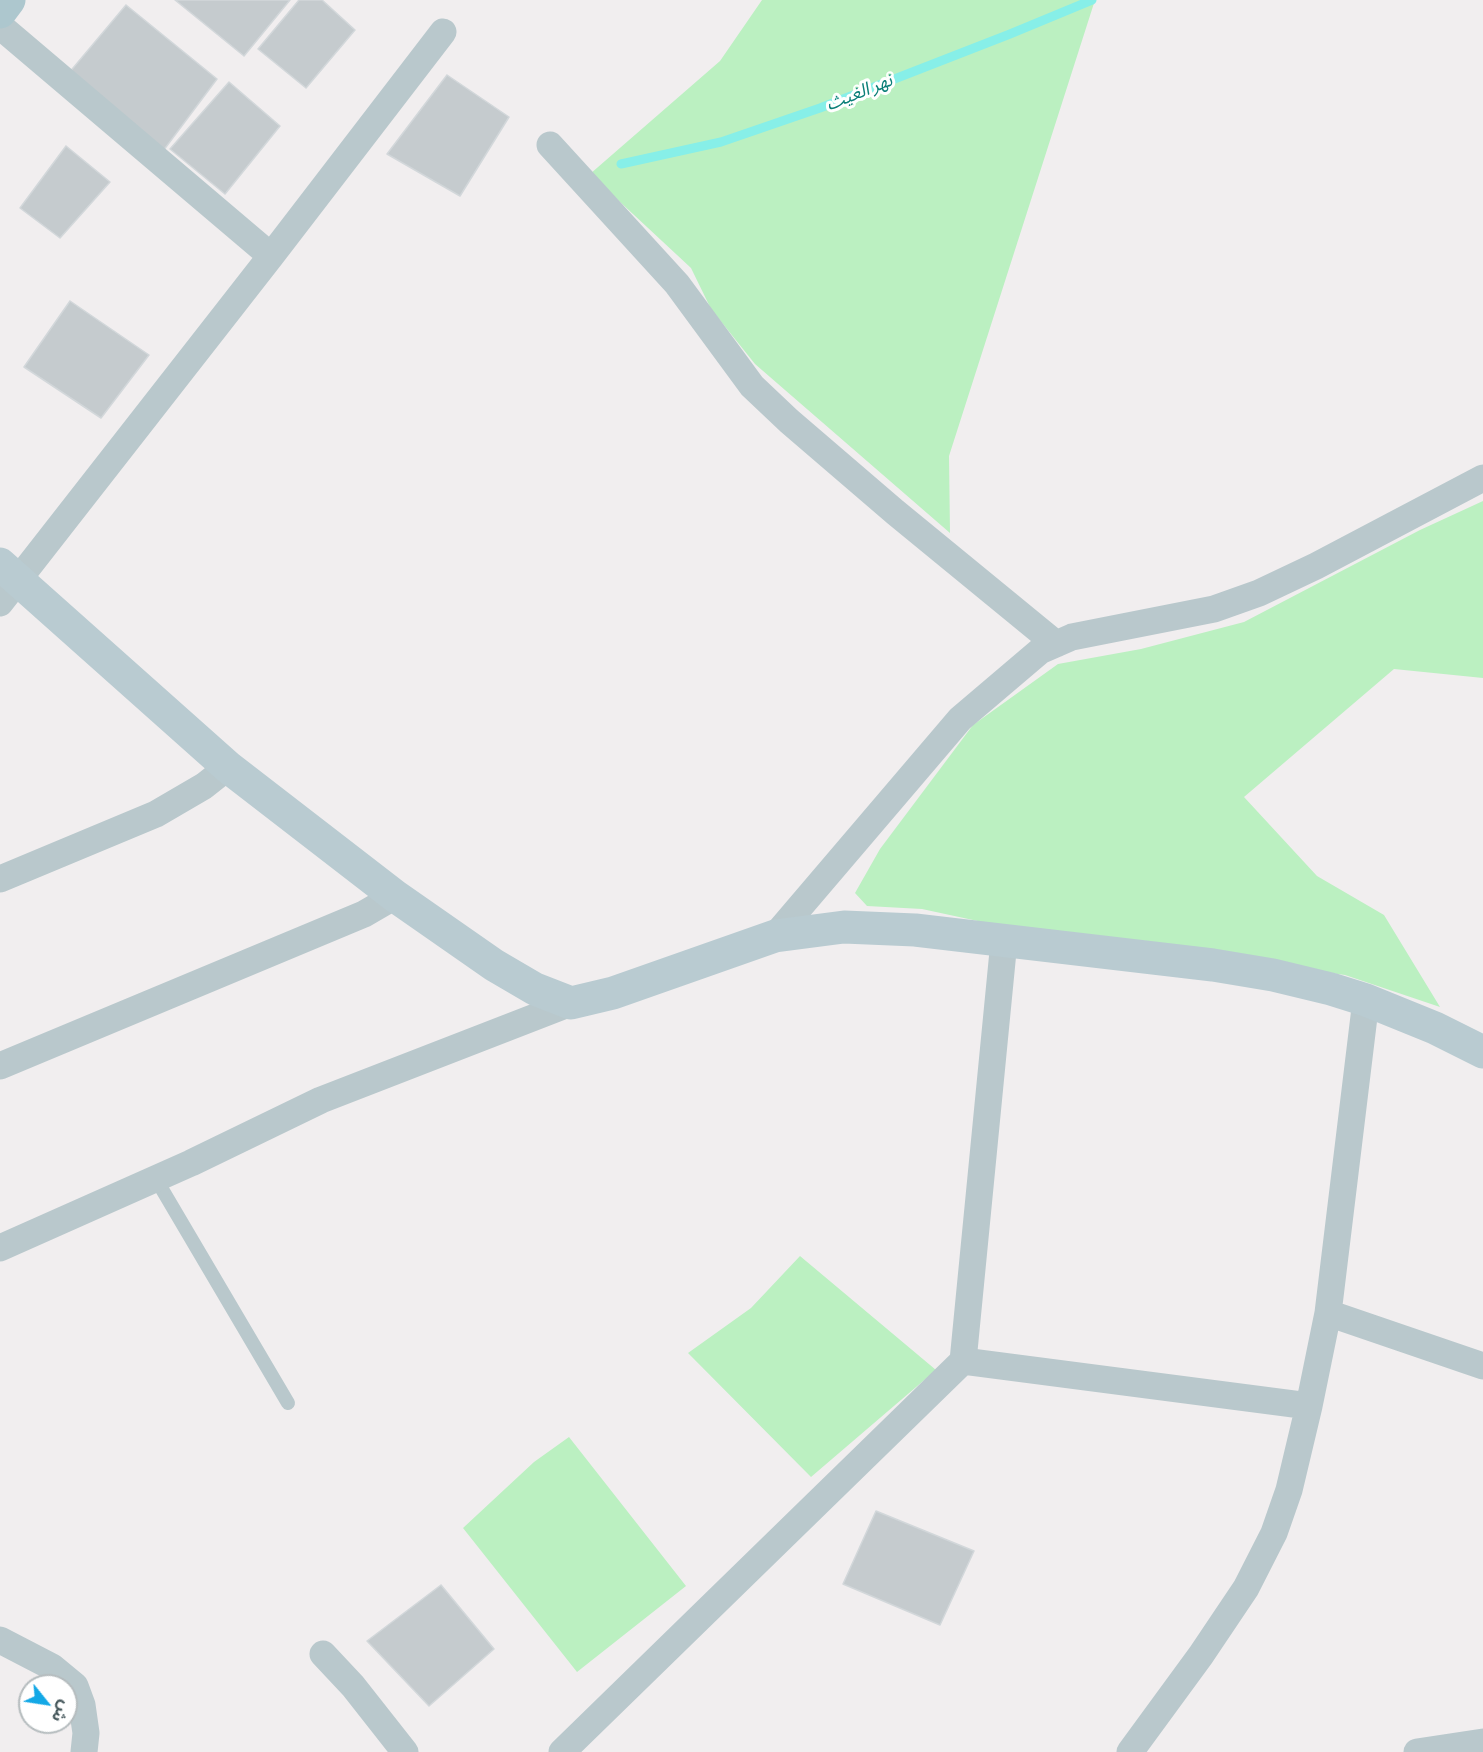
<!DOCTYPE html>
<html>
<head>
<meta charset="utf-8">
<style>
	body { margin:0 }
	#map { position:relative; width:1483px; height:1752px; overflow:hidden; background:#f1eeef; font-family:Barlow,"Noto Sans Arabic",sans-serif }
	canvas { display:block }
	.north { position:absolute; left:18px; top:1674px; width:60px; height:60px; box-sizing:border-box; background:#fff; border:2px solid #b5bcbe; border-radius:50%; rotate:120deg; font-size:16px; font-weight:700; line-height:24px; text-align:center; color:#46585c }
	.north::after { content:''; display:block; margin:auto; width:21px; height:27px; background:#13a8e6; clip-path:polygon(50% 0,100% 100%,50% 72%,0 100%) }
</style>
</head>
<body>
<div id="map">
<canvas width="1483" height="1752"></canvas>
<div class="north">ش</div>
</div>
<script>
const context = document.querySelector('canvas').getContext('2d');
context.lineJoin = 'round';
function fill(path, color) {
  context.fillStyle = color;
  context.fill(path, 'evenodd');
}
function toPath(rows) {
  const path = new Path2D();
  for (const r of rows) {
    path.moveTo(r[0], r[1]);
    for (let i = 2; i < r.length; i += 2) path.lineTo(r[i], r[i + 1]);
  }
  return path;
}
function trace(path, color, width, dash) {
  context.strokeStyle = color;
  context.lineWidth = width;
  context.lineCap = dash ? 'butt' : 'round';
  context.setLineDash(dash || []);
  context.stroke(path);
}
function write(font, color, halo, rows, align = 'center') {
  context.font = font + ' Barlow,"Noto Sans Arabic",sans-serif';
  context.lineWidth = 6;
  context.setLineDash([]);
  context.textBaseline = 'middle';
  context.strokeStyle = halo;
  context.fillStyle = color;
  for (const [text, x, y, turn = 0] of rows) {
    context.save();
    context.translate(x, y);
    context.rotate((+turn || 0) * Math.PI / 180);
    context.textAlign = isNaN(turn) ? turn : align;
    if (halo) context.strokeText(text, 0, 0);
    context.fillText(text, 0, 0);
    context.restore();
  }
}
const green = toPath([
	[762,0,1095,0,949,456,950,533,755,364,711,309,691,268,590,174,720,61],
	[1483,501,1483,678,1394,669,1244,797,1317,876,1384,915,1440,1007,1345,975,1024,931,922,909,867,906,855,893,880,849,973,725,1058,664,1141,649,1244,622,1420,530],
	[800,1256,936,1370,811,1477,688,1353,751,1308],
	[569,1437,686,1586,577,1672,463,1528,534,1462]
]);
const stream = toPath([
	[621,164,721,142,820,108,1010,34,1092,0]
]);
const building = toPath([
	[175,0,290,0,244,56,175,0],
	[299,0,322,0,355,30,306,88,258,49,299,0],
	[126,5,217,79,160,155,68,74,126,5],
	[447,75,509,117,460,196,387,154,447,75],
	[229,82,280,126,225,194,170,149,229,82],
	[66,146,110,182,60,238,20,208,66,146],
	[70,301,149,355,101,418,24,367,70,301],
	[876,1511,974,1551,940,1625,843,1584,876,1511],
	[441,1585,494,1649,429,1706,367,1641,441,1585]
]);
const lane = toPath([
	[156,1179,288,1403]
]);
const street = toPath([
	[0,26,271,256],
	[550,145,677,284,752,386,789,421,895,512,1056,644],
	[0,603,271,256,443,32],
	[0,879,156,814,204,786,228,767],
	[775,936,960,719,1040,651,1072,637,1214,609,1259,593,1316,566,1483,478],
	[0,1066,364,914,395,896],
	[0,1248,191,1163,321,1100,571,1003],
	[1328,1313,1483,1366],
	[963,1361,1309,1406],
	[0,1640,52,1667,75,1686,82,1705,86,1733,84,1752],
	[323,1654,353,1686,405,1752],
	[562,1752,963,1361,1004,941],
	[1130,1752,1201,1655,1246,1588,1274,1533,1289,1490,1309,1406,1328,1313,1366,1000],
	[1417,1752,1483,1742]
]);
const secondary = toPath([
	[0,564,228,767,395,896,494,965,535,989,571,1003,613,993,775,936,844,927,915,930,1213,965,1273,975,1331,989,1366,1000,1435,1028,1483,1052]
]);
const primary = toPath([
	[0,12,9,0]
]);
const waterNames = [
	["نهر الغيث",859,92,-22]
];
fill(green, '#bbf0c1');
trace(stream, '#87efe8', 9);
fill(building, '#c5cbce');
trace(building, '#d2d7da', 1.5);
trace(lane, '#b9c8cc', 14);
trace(street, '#b9c8cc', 27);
trace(secondary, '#b9cbd1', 33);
trace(primary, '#adc7ce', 33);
write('italic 18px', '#0b7f78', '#fff', waterNames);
</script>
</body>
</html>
